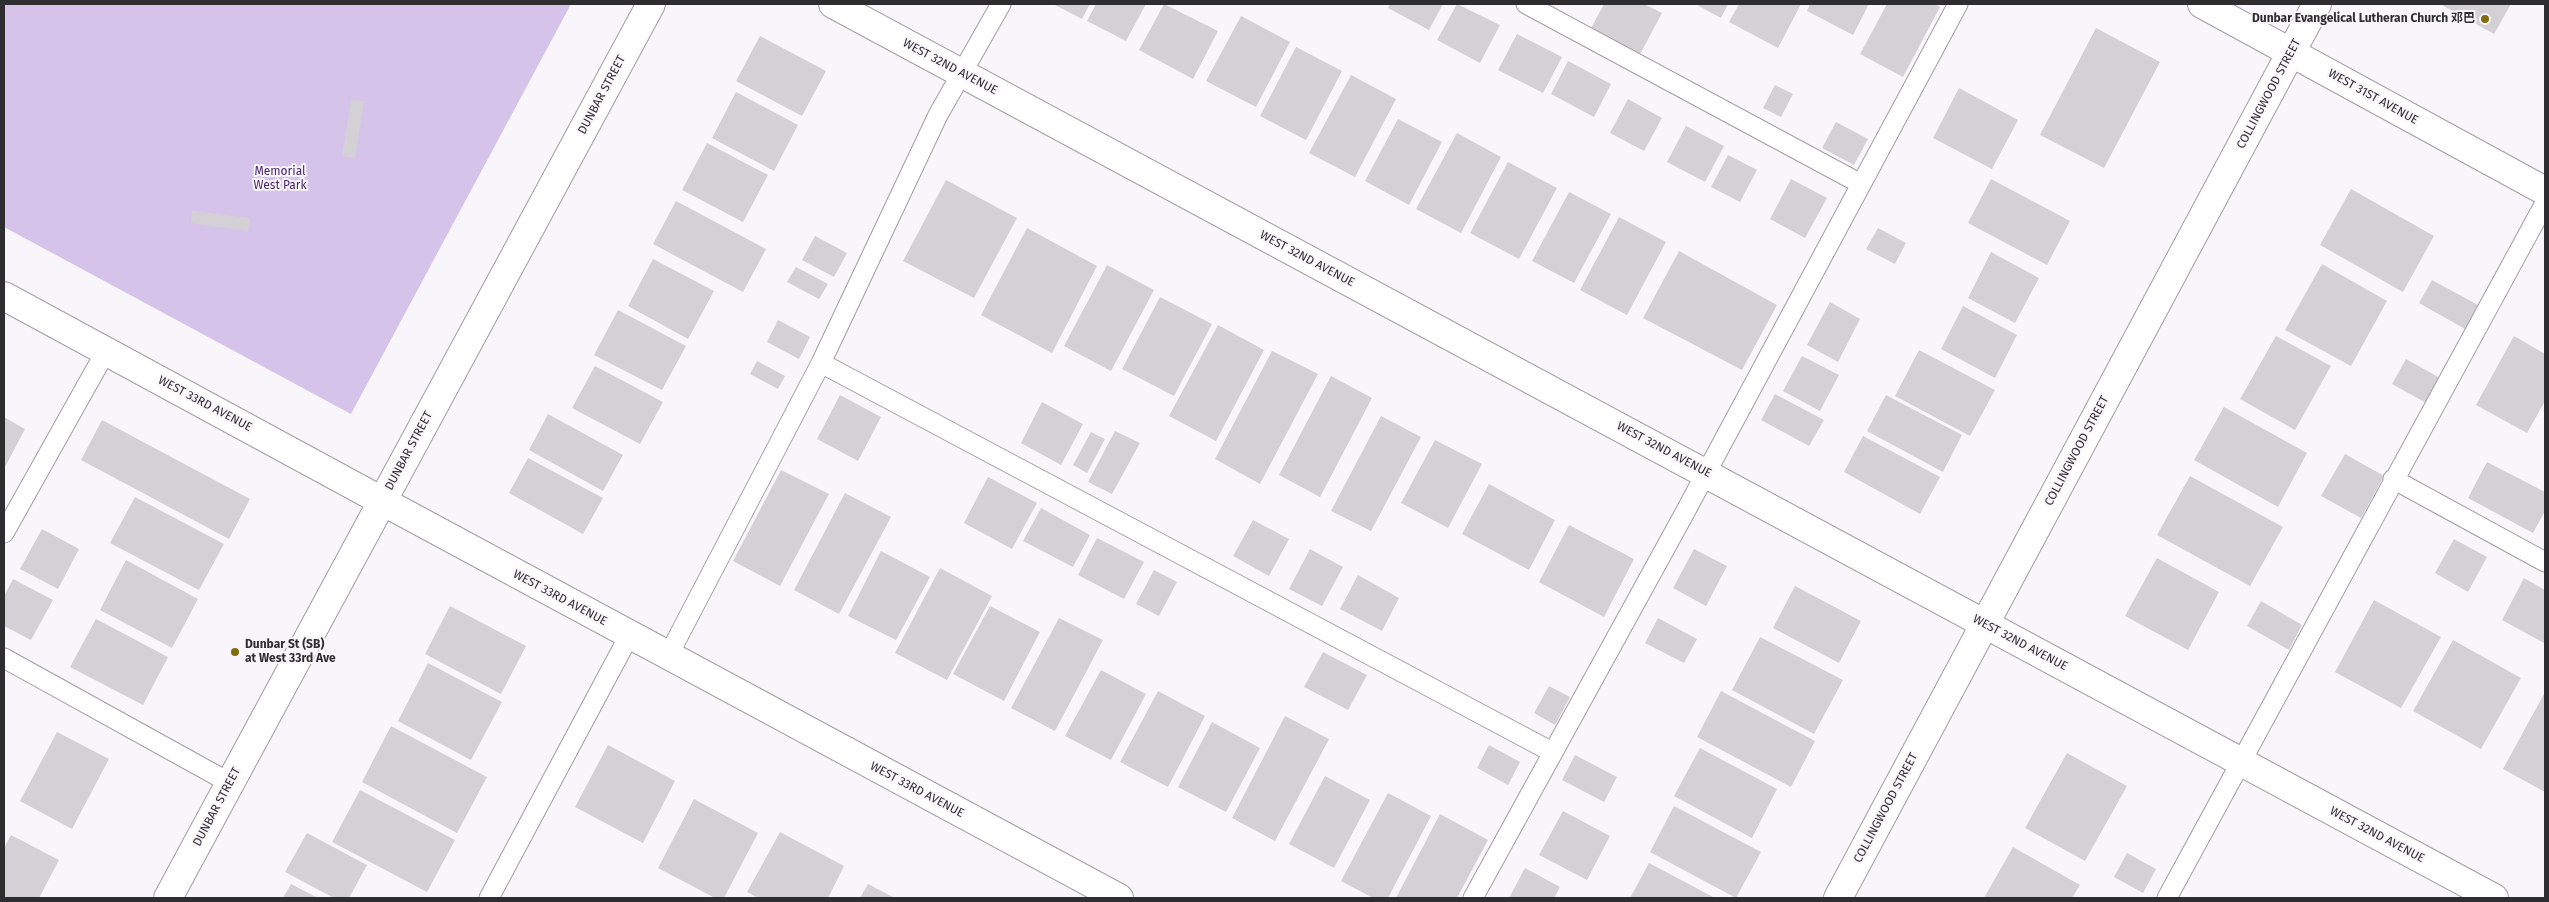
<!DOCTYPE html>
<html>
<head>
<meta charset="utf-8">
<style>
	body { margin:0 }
	#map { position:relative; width:2549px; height:902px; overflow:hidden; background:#f8f6fb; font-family:"Fira Sans",sans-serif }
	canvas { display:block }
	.frame { position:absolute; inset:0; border:5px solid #2e2d2f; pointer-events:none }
</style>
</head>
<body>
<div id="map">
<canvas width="2549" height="902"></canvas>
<div class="frame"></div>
</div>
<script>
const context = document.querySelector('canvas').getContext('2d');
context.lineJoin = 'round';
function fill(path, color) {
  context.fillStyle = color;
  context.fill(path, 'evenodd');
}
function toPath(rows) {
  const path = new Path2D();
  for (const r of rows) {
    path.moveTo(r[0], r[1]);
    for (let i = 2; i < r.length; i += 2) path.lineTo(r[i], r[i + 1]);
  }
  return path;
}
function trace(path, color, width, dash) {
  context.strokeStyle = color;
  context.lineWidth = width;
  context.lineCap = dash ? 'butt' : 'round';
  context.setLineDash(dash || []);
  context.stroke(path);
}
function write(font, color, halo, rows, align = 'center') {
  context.font = font + ' "Fira Sans","Noto Sans SC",sans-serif';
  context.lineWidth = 4;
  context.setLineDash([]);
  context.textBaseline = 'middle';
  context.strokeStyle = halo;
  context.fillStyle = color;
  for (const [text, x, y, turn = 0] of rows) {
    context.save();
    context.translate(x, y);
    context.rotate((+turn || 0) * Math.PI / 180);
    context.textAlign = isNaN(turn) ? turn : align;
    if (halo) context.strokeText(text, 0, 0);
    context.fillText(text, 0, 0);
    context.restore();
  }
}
const green = toPath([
	[4,4,571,4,351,414,4,227]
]);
const building = toPath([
	[1053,4,1090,4,1082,19],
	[1096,4,1146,4,1126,41,1087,21],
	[1164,4,1218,31,1193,79,1139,50],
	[1390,4,1443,4,1429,30,1388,8],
	[1457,4,1500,25,1480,63,1437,40],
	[1604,4,1644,4,1662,13,1638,58,1589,32],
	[1695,4,1728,4,1721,18],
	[1739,4,1801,4,1778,48,1729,22],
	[1810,4,1869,4,1853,35,1807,11],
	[1887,4,1935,4,1940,7,1903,77,1860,54],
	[2440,4,2511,4,2494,34],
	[1241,16,1290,42,1256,107,1206,81],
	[2096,28,2160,62,2104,168,2040,135],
	[1517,34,1562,57,1543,93,1498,70],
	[760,36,826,71,802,116,736,81],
	[1296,47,1342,71,1306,140,1260,116],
	[1568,61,1611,84,1594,117,1551,94],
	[1351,75,1396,99,1355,177,1309,153],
	[1775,85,1793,94,1781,117,1763,108],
	[1959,88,2018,120,1992,169,1933,138],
	[736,92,798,125,774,171,712,138],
	[1628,99,1662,118,1644,151,1610,133],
	[351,100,364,101,355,158,342,156],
	[1398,119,1442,142,1409,205,1365,181],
	[1836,122,1868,139,1854,165,1822,148],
	[1686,126,1724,146,1705,182,1667,162],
	[1457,133,1501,157,1461,233,1416,209],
	[707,143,768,175,743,222,682,190],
	[1728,155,1757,170,1740,202,1711,187],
	[1508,162,1557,188,1519,259,1470,233],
	[1791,179,1827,198,1805,238,1770,219],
	[1991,179,2070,221,2047,265,1968,223],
	[946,180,1017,218,974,298,903,261],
	[2351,189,2434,236,2403,292,2320,245],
	[1569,192,1611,214,1574,283,1532,261],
	[676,201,766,249,743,292,653,244],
	[192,211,250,218,248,231,191,223],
	[1619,217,1666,242,1627,315,1580,290],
	[1027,228,1097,266,1052,353,981,315],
	[1878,228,1906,243,1895,264,1866,249],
	[815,236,847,253,834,277,802,260],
	[1679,251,1777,305,1742,370,1643,318],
	[1991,252,2039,278,2015,323,1968,298],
	[653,259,714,291,688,339,628,306],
	[2322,264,2387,301,2351,366,2285,330],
	[1107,265,1154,290,1111,371,1064,346],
	[796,267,828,284,819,299,787,282],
	[2432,280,2478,305,2465,329,2419,303],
	[1160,297,1212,324,1174,396,1122,369],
	[1830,302,1860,319,1838,362,1807,345],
	[1963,306,2017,335,1995,378,1941,349],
	[618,310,686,346,662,390,594,355],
	[778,320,810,337,799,359,767,342],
	[1218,325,1264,350,1216,441,1169,416],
	[2276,336,2331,366,2295,430,2240,399],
	[2514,336,2545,354,2545,401,2527,433,2476,405],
	[1919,350,1995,390,1970,436,1895,396],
	[1272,351,1318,374,1260,484,1215,459],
	[1802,356,1839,375,1820,411,1783,391],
	[2406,359,2442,379,2428,404,2392,384],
	[757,361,785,376,778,389,750,374],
	[595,366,663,402,640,444,572,408],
	[1331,376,1372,398,1320,497,1279,475],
	[1775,394,1824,420,1809,446,1761,420],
	[840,395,881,417,858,461,817,439],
	[1886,395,1962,435,1943,472,1867,431],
	[1042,402,1083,424,1061,465,1021,443],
	[2224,407,2307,453,2278,507,2194,460],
	[548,414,623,455,603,491,529,450],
	[1381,416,1421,437,1371,531,1331,511],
	[4,417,25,429,4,469],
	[102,420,250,499,229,539,81,460],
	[1115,431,1140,443,1112,494,1088,482],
	[1091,432,1105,439,1087,473,1073,465],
	[1863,436,1940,477,1920,514,1844,472],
	[1435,440,1482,464,1448,528,1401,503],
	[2345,454,2384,476,2361,518,2321,496],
	[528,458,603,498,583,534,509,493],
	[2487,462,2545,492,2545,511,2533,533,2468,498],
	[781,470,829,494,780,586,733,561],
	[2190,476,2283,527,2250,586,2157,535],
	[988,477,1037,503,1012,549,964,523],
	[1489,484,1555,520,1529,570,1462,534],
	[845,493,891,517,839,614,794,590],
	[135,497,224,544,199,590,110,543],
	[1041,508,1090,535,1073,567,1023,541],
	[1253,520,1289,539,1269,576,1233,556],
	[1569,525,1634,559,1604,617,1539,582],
	[42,529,79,549,58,589,20,569],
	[1097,538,1144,562,1124,599,1078,575],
	[2454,539,2487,557,2468,592,2435,573],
	[1310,549,1343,567,1322,606,1289,589],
	[1694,549,1727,566,1706,606,1673,588],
	[881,551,930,577,896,640,848,616],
	[2157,558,2219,592,2188,650,2125,616],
	[126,560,198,599,172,648,100,610],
	[940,568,992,596,947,680,895,653],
	[1154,570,1177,582,1159,616,1136,604],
	[1358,575,1399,598,1382,631,1340,609],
	[2524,578,2545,590,2544,643,2502,620],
	[13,579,53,600,31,640,4,626,4,596],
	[1795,586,1861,621,1839,663,1773,628],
	[2374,600,2441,637,2401,708,2335,672],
	[2261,601,2302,625,2289,650,2247,626],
	[450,606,526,646,501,694,425,654],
	[990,606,1040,632,1004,701,953,674],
	[1059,618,1103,640,1055,731,1011,708],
	[1658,618,1697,639,1684,663,1645,643],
	[96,619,168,657,143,705,70,667],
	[1760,637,1843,680,1814,734,1732,690],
	[2453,640,2521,678,2481,749,2413,711],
	[1323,652,1367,675,1348,710,1304,687],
	[428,663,502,702,471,760,398,721],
	[1101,670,1146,694,1111,760,1065,736],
	[1549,686,1570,697,1555,725,1534,713],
	[1158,691,1205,716,1168,787,1120,762],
	[1721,691,1815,741,1791,787,1697,737],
	[2545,692,2545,792,2503,769],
	[1285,716,1329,739,1275,841,1232,818],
	[1212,722,1260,748,1226,812,1178,787],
	[391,726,487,777,457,833,362,782],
	[57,732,109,759,72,829,20,801],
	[608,745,675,781,643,843,575,807],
	[1489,745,1520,762,1508,785,1477,768],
	[1700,748,1777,789,1752,838,1674,796],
	[2067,753,2127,786,2085,861,2025,828],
	[1575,755,1617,777,1604,802,1562,780],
	[1325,776,1370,800,1334,868,1289,844],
	[360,790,455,840,427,892,332,842],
	[1388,793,1431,816,1388,898,1373,898,1341,881],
	[694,799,758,833,724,898,715,898,658,868],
	[1674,806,1761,852,1736,898,1650,852],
	[1563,811,1610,836,1587,880,1539,855],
	[1440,814,1488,840,1457,898,1396,898],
	[780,832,844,866,828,898,758,898,747,892],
	[307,833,367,865,349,898,334,898,285,872],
	[11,835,59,860,39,898,4,898,4,848],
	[2013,847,2080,885,2072,898,1984,898],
	[2127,853,2156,869,2143,893,2114,877],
	[1649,863,1715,898,1630,898],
	[1525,868,1560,887,1554,898,1509,898],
	[291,884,318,898,283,898],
	[868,884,895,898,860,898]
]);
const lane = toPath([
	[1526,4,1861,184],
	[821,363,1552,752],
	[2393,479,2545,562],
	[4,533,106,351],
	[668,656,821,363,938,115,1001,4],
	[4,658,230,783],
	[489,898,629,636],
	[1473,898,1683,516,1958,4],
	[2167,898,2545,203]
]);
const street = toPath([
	[833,4,2494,898],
	[2202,4,2545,191],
	[4,296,382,501],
	[1838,898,2317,4]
]);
const secondary = toPath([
	[382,501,1119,898],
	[168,898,651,4]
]);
const markers = [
	[2485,19,5,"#806d0a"],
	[235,652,5,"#806d0a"]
];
const poiNames = [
	["Dunbar Evangelical Lutheran Church 邓巴",2475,19],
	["Dunbar St (SB)",245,645,"left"],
	["at West 33rd Ave",245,659,"left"]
];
const streetNames = [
	["WEST 32ND AVENUE",950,67,28],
	["COLLINGWOOD STREET",2269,94,-62],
	["DUNBAR STREET",602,95,-62],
	["WEST 31ST AVENUE",2373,97,29],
	["WEST 32ND AVENUE",1307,259,28],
	["WEST 33RD AVENUE",205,404,28],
	["WEST 32ND AVENUE",1664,450,28],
	["DUNBAR STREET",409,451,-62],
	["COLLINGWOOD STREET",2077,451,-62],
	["WEST 33RD AVENUE",560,598,28],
	["WEST 32ND AVENUE",2020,643,28],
	["WEST 33RD AVENUE",917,790,28],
	["DUNBAR STREET",217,807,-62],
	["COLLINGWOOD STREET",1886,808,-62],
	["WEST 32ND AVENUE",2377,835,28]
];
const parkNames = [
	["Memorial",280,172],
	["West Park",280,186]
];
fill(green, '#d5c3e9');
fill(building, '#d4d1d6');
trace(lane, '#a09ea3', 21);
trace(street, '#a09ea3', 30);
trace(secondary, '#a09ea3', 30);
trace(lane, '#fff', 19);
trace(street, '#fff', 28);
trace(secondary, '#fff', 28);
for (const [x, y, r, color] of markers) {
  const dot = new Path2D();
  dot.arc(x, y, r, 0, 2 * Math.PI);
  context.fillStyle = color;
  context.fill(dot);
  trace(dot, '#f8f6fb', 2);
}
write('bold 12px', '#2e2d2f', '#f8f6fb', poiNames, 'right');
write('12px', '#2e2d2f', '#f8f6fb', streetNames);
write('12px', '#4c276b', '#f8f6fb', parkNames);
</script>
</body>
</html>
